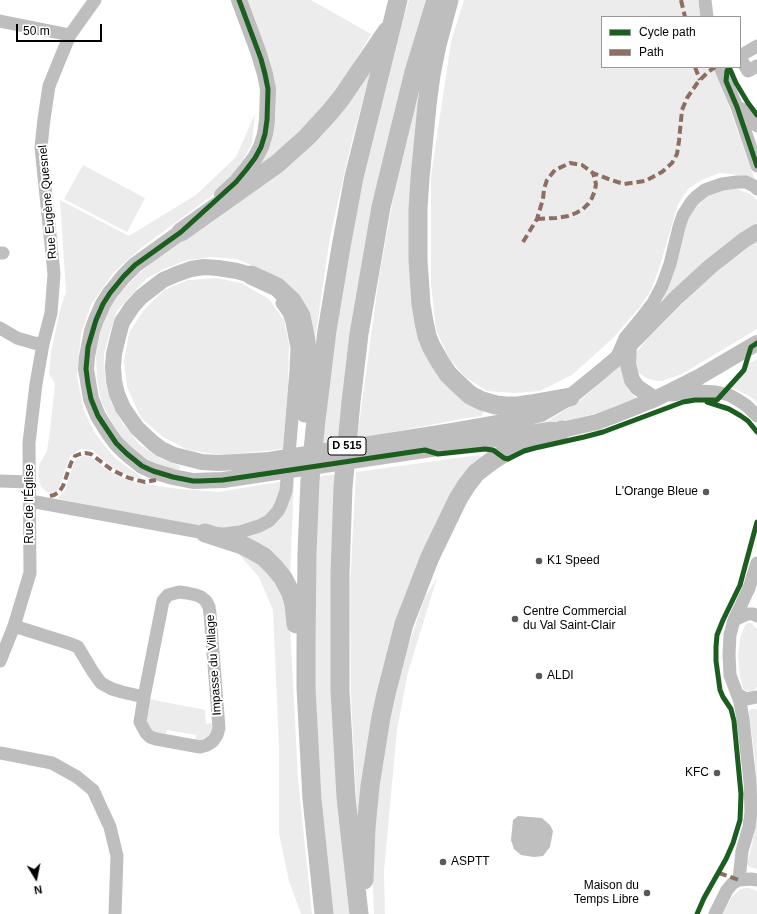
<!DOCTYPE html>
<html>
<head>
<meta charset="utf-8">
<style>
	body { margin:0 }
	#map { position:relative; width:757px; height:914px; overflow:hidden; background:#fff; font-family:Arial,sans-serif }
	canvas { display:block }
	.legend { position:absolute; left:601px; top:16px; width:140px; height:52px; box-sizing:border-box; background:#fff; border:1px solid #999; margin:0; padding:5px 7px; list-style:none; font-size:12px; color:#000 }
	.legend li { display:flex; align-items:center; gap:8px; height:20px }
	.legend b { width:20px; border:1px solid #999 }
	.north { position:absolute; left:16px; top:858px; width:40px; height:40px; -webkit-text-stroke:3px #fff; paint-order:stroke; rotate:170deg; font-size:11px; font-weight:700; line-height:16px; text-align:center; color:#000 }
	.north::after { content:''; display:block; margin:auto; width:14px; height:18px; background:#000; clip-path:polygon(50% 0,100% 100%,50% 72%,0 100%) }
	.scale { position:absolute; left:16px; top:24px; width:86px; height:18px; box-sizing:border-box; border:2px solid #000; border-top:0; padding-left:5px; font-size:12px; line-height:14px; white-space:nowrap; color:#000; -webkit-text-stroke:3px #fff; paint-order:stroke }
</style>
</head>
<body>
<div id="map">
<canvas width="757" height="914"></canvas>
<ul class="legend">
<li><b style="height:5px;background:#1b5e20"></b>Cycle path</li>
<li><b style="height:5px;background:#8d6e63"></b>Path</li>
</ul>
<div class="north">N</div>
<div class="scale">50 m</div>
</div>
<script>
const context = document.querySelector('canvas').getContext('2d');
context.lineJoin = 'round';
function fill(path, color) {
  context.fillStyle = color;
  context.fill(path, 'evenodd');
}
function toPath(rows) {
  const path = new Path2D();
  for (const r of rows) {
    path.moveTo(r[0], r[1]);
    for (let i = 2; i < r.length; i += 2) path.lineTo(r[i], r[i + 1]);
  }
  return path;
}
function trace(path, color, width, dash) {
  context.strokeStyle = color;
  context.lineWidth = width;
  context.lineCap = dash ? 'butt' : 'round';
  context.setLineDash(dash || []);
  context.stroke(path);
}
function write(font, color, halo, rows, align = 'center') {
  context.font = font + ' Arial,sans-serif';
  context.lineWidth = 4;
  context.setLineDash([]);
  context.textBaseline = 'middle';
  context.strokeStyle = halo;
  context.fillStyle = color;
  for (const [text, x, y, turn = 0] of rows) {
    context.save();
    context.translate(x, y);
    context.rotate((+turn || 0) * Math.PI / 180);
    context.textAlign = isNaN(turn) ? turn : align;
    if (halo) context.strokeText(text, 0, 0);
    context.fillText(text, 0, 0);
    context.restore();
  }
}
const green = toPath([
	[246,0,311,0,371,34,354,63,330,99,297,134,263,164,261,161,271,141,276,114,274,79],
	[409,0,429,0,338,441,321,444,352,221,390,61],
	[464,0,700,0,703,17,602,17,602,67,715,67,755,180,740,175,720,173,704,179,689,188,678,204,659,269,651,290,640,307,613,338,572,375,540,391,514,393,487,391,465,377,449,358,436,330,431,284,431,176,451,42],
	[371,71,351,144,330,237,314,347,261,269,237,259,211,257,184,261,164,269,146,279,133,293,117,311,110,332,104,354,105,380,111,402,123,424,140,445,161,459,180,466,179,470,158,465,138,454,125,441,112,423,101,401,97,379,96,356,99,337,105,316,118,296,136,276,156,259,235,201,270,181,308,147],
	[418,93,423,94,414,299,457,395,483,411,482,416,461,419,357,439,379,277,395,189],
	[255,114,252,143,240,166,224,186,190,212,141,248,113,273,91,305,81,334,77,376,84,411,96,435,116,459,143,478,135,478,116,470,92,450,80,449,70,456,60,485,57,491,52,493,47,492,41,487,39,479,39,465,47,451,50,430,55,384,49,374,51,352,60,310,66,292,60,200,129,236,196,195,236,157],
	[83,165,145,198,127,232,64,199],
	[735,188,750,194,757,200,757,223,738,235,666,298,663,297,689,212,700,199,715,190],
	[757,241,757,329,682,374,662,381,657,381,646,378,638,372,636,363,636,353,648,338,691,295,746,246],
	[217,278,241,283,269,299,284,320,289,345,288,385,283,449,221,455,188,450,163,437,141,418,127,387,124,361,129,333,143,311,164,290,188,280],
	[757,359,757,402,749,396,731,387,744,373,749,363],
	[622,364,624,379,628,390,636,398,601,412,560,423,531,425,548,421,582,399],
	[479,455,484,458,420,563,361,813,357,812,351,696,350,587,356,472],
	[82,456,91,457,107,470,127,480,145,484,179,489,219,492,284,481,271,515,253,526,204,529,59,499,59,496,64,492,75,461],
	[337,474,351,914,331,914,326,863,314,686,317,477],
	[290,480,294,480,290,577,237,537,269,525],
	[235,550,266,566,289,605,298,779,312,914,301,914,289,881,279,833,279,747,273,610,259,577],
	[437,578,408,672,397,729,384,871,385,914,374,914,372,861,374,818,395,684,425,597],
	[747,623,751,623,757,629,757,687,753,691,748,691,744,690,740,677,738,656,740,639,745,625],
	[149,699,205,710,206,724,212,723,213,730,208,737,195,742,196,735,167,730,165,737,157,734,149,729,147,723,146,713],
	[751,709,757,709,757,792,755,759,749,713,749,710],
	[757,815,757,869,749,867,747,864,752,845],
	[744,888,749,888,757,891,757,914,722,914,732,897,739,890]
]);
const water = toPath([
	[518,816,542,818,550,825,553,831,550,847,543,856,534,857,521,855,514,849,511,840,513,820]
]);
const minor = toPath([
	[705,0,707,17],
	[0,21,70,35],
	[740,56,757,46],
	[740,58,748,71,757,66],
	[720,67,737,107,757,166],
	[739,108,742,109,757,126],
	[0,253,3,253],
	[0,328,17,338,34,343,43,344],
	[618,354,625,338,640,320,653,303,662,286,670,264,679,227,683,215,692,201,696,197,705,190,722,184,737,182,746,182,754,186,757,189],
	[670,395,674,395,684,393,699,391,716,392,729,395,738,400,747,406,757,416],
	[0,481,29,482],
	[30,501,205,533,224,534,240,532,259,526,269,521,278,511,281,505,286,491,296,370,297,348,292,322,289,313,282,303],
	[734,620,747,614,753,614,757,616],
	[14,626,71,644,78,647,93,672,101,683,112,689,122,692,144,697,140,722,146,733,150,737,156,739,200,747,207,745,213,741,217,735,219,728,210,614,209,607,206,601,201,597,196,595,187,593,179,592,168,595,163,601,144,697],
	[0,661,14,626,30,573,29,443,36,384,43,344,51,313,54,274,41,147,44,119,49,86,62,54,70,35,95,0],
	[737,694,746,699,757,697],
	[0,753,52,763,77,777,93,790,110,827,117,856,115,914],
	[739,880,742,851,749,827,751,812,750,782,743,719,740,702,730,675,729,654,730,635,734,620,749,588,757,563],
	[715,914,727,890,733,883,739,880,751,879,757,880]
]);
const major = toPath([
	[222,195,236,182,246,170,255,158,261,147,265,134,267,120,268,89,265,74,258,51,239,0],
	[190,224,181,232,135,265,124,276,110,293,103,304,96,320,92,331,87,357,86,369,91,399,98,416,108,432,116,443,126,453,142,466,153,471,173,477,193,481,223,480,425,450,549,430,562,430,597,422,618,414,655,399,699,377,757,343],
	[251,275,237,271,218,268,204,267,191,269,177,274,163,280,141,297,132,307,122,322,118,337,114,354,113,367,114,381,117,394,123,408,137,428,153,443,161,449,174,455,202,462,219,463,269,460,452,431,521,419,541,414,570,397,597,375,616,359,677,297,711,266,744,240,757,232],
	[629,345,628,364,632,380,637,387,655,399]
]);
const highway = toPath([
	[449,0,437,45,431,75,427,105,420,178,418,209,418,260,421,304,424,322,427,336,431,346,440,362,448,374,456,382,470,395,482,401,496,405,506,406,518,406,531,404,570,397],
	[181,232,260,176,277,164,307,137,330,112,342,97,387,31],
	[251,275,277,287,292,301,301,316,306,341,307,366,305,413],
	[205,533,242,545,252,550,264,557,274,567,283,578,291,593,294,604,296,624],
	[364,880,366,828,370,786,381,717,386,694,404,624,430,557,458,499,466,486,476,473,493,460,511,449,529,441,552,435,562,430],
	[324,914,312,799,306,688,306,646,307,553,310,480,316,420,327,331,341,247,354,177,398,0],
	[359,914,351,843,346,797,340,690,340,574,343,487,351,402,359,334,381,207,398,137,414,72,436,0]
]);
const quiet = toPath([
	[681,0,685,17],
	[695,67,700,80],
	[537,219,556,218,568,216,576,213,583,209,588,204,592,198,595,190,596,184,593,173],
	[523,242,537,219,543,199,544,189,547,180,555,170,570,163,582,165,593,173,611,180,624,184,645,181,662,172,672,163,677,154,679,141,682,110,687,98,698,82,708,72,715,67],
	[50,496,54,495,59,492,63,486,71,463,75,456,80,454,85,453,91,454,112,470,129,478,145,482,156,480],
	[719,873,739,880]
]);
const cycleway = toPath([
	[239,0,261,59,265,74,268,89,267,120,265,134,261,147,255,158,246,170,236,182,181,232,135,265,124,276,110,293,103,304,96,320,88,347,86,369,88,384,91,399,98,416,116,443,126,453,142,466,153,471,173,477,193,481,200,481,223,480,425,450,438,454,485,449,493,450,504,458,508,459,524,451,535,448,584,437,603,432,683,402,695,400,717,400,744,370,751,347,757,343],
	[729,67,736,83,748,103,757,115],
	[729,68,727,71,726,81,737,107,757,166],
	[707,402,729,409,741,416,748,421,757,432],
	[697,914,704,898,726,859,733,843,740,820,741,794,734,721,731,709,723,697,720,690,716,661,716,647,717,635,723,620,740,585,757,522]
]);
const markers = [
	[706,492,4,"#595959"],
	[539,561,4,"#595959"],
	[515,619,4,"#595959"],
	[539,676,4,"#595959"],
	[717,773,4,"#595959"],
	[443,862,4,"#595959"],
	[647,893,4,"#595959"]
];
const shields = [
	[347,446,38]
];
const shieldNames = [
	["D 515",347,446]
];
const streetNames = [
	["Rue Eugène Quesnel",48,202,-95],
	["Rue de l'Église",30,504,-90],
	["Impasse du Village",214,665,-94]
];
const poiNames = [
	["L'Orange Bleue",698,492,"right"],
	["K1 Speed",547,561],
	["Centre Commercial",523,612],
	["du Val Saint-Clair",523,626],
	["ALDI",547,676],
	["KFC",709,773,"right"],
	["ASPTT",451,862],
	["Maison du",639,886,"right"],
	["Temps Libre",639,900,"right"]
];
fill(green, '#ececec');
fill(water, '#bfbfbf');
trace(minor, '#bebebe', 13);
trace(major, '#bebebe', 16);
trace(highway, '#bebebe', 19);
trace(quiet, '#8d6e63', 4, [8, 4]);
trace(cycleway, '#1b5e20', 5);
for (const [x, y, r, color] of markers) {
  const dot = new Path2D();
  dot.arc(x, y, r, 0, 2 * Math.PI);
  context.fillStyle = color;
  context.fill(dot);
  trace(dot, '#fff', 1.5);
}
for (const [x, y, w] of shields) {
  const box = new Path2D();
  box.roundRect(x - w / 2, y - 9, w, 18, 3);
  context.fillStyle = '#fff';
  context.fill(box);
  trace(box, '#000', 1);
}
write('bold 11px', '#000', null, shieldNames);
write('12px', '#000', '#fff', streetNames);
write('12px', '#000', '#fff', poiNames, 'left');
</script>
</body>
</html>
